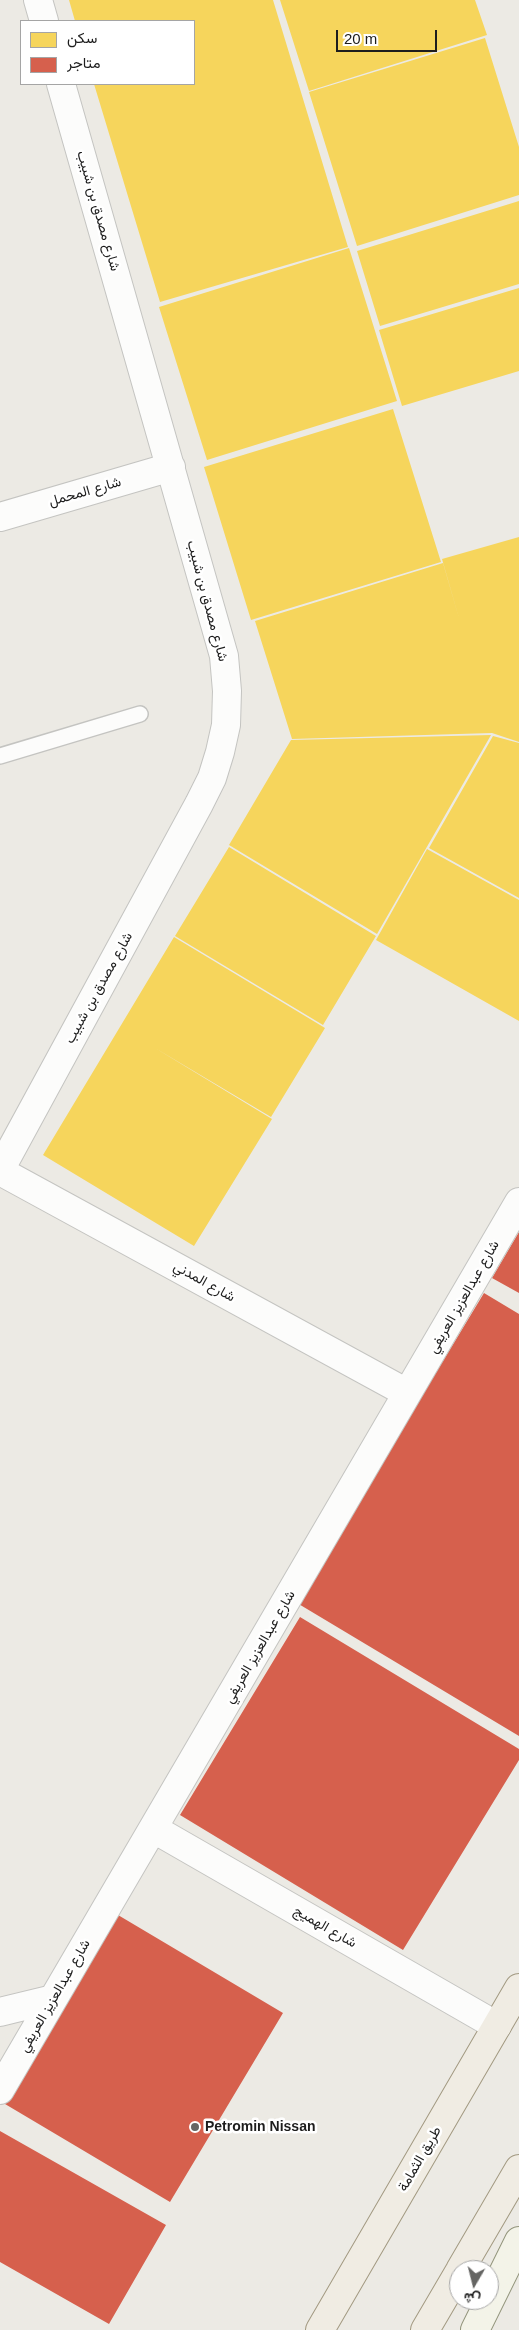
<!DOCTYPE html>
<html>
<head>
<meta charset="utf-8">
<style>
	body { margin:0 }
	#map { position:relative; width:519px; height:2330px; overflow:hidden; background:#eceae4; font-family:Helvetica,Vazirmatn,sans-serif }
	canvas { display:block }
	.legend { position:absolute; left:20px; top:20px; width:175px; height:65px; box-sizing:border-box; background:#fff; border:1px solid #a5a5a5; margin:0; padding:6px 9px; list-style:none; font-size:15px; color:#1d1d1d }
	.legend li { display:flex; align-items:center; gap:10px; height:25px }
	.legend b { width:25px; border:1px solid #a5a5a5 }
	.north { position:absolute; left:449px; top:2260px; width:50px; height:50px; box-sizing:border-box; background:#fff; border:1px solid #a5a5a5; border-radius:50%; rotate:188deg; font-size:14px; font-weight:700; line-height:20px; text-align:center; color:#1d1d1d }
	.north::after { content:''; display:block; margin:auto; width:18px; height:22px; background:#656563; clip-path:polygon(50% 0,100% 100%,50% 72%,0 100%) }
	.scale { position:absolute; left:336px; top:30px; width:101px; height:22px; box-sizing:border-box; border:2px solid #1d1d1d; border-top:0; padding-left:6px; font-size:15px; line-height:18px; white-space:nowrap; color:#1d1d1d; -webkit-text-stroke:4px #fff; paint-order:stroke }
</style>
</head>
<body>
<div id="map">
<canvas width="519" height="2330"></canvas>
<ul class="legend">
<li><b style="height:14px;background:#f6d55c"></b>سكن</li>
<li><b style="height:14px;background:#d6604d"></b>متاجر</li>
</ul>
<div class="north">ش</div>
<div class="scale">20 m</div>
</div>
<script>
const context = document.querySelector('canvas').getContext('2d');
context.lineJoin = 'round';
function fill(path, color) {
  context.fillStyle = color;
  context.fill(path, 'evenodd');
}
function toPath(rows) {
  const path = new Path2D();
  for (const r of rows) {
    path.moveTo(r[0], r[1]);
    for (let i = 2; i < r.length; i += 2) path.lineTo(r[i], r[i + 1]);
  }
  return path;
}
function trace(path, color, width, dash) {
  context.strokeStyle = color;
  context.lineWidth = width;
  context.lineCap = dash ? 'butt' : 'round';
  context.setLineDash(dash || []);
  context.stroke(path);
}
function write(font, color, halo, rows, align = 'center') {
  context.font = font + ' Helvetica,Vazirmatn,sans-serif';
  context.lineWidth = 5;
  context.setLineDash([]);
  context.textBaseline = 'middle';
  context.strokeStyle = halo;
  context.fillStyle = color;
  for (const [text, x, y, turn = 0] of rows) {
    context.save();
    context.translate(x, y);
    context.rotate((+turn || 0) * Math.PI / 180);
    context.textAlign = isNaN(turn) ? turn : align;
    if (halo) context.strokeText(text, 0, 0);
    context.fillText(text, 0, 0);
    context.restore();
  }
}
const homes = toPath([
	[69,0,273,0,348,247,160,302,94,84,194,84,194,21,75,21],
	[280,0,475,0,487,35,309,91],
	[485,38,519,147,519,195,357,246,309,92],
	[519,201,519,284,380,326,357,251],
	[349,248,397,401,207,460,159,307],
	[519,288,519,371,402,406,379,330],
	[393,409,441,562,251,620,204,467],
	[519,537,519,742,492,733,292,739,255,621,443,563,461,625,442,559],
	[491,735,377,934,229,845,291,740],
	[493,736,519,743,519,898,429,848],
	[229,847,376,936,323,1025,175,936],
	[427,849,519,900,519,1021,376,940],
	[174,937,325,1028,271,1117,155,1048,272,1119,194,1246,43,1155]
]);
const shops = toPath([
	[519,1232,519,1293,492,1278],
	[484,1293,519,1314,519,1736,297,1603],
	[300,1617,519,1749,519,1760,403,1950,180,1815],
	[118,1915,283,2013,170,2202,5,2104],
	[0,2131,166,2225,109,2324,0,2262]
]);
const lane = toPath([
	[0,756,140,714]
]);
const street = toPath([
	[38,0,44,21],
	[0,517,171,467],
	[0,1170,199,804,212,778,220,752,226,725,227,691,224,656,61,84],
	[0,1171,407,1393],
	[154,1829,497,2026],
	[0,2012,53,1999],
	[0,2090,519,1202]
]);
const secondary = toPath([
	[475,2330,519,2241]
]);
const primary = toPath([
	[460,2270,519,2169],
	[320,2330,519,1988],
	[425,2330,459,2272]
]);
const markers = [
	[195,2127,5,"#656563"]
];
const streetNames = [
	["شارع مصدق بن شبيب",98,211,74],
	["شارع المحمل",85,492,-16],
	["شارع مصدق بن شبيب",207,601,75],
	["شارع مصدق بن شبيب",99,988,-61],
	["شارع المدني",204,1282,29],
	["شارع عبدالعزيز العريفي",464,1297,-60],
	["شارع عبدالعزيز العريفي",260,1647,-60],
	["شارع الهميج",325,1927,30],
	["شارع عبدالعزيز العريفي",55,1996,-60],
	["طريق الثمامة",420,2159,-60]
];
const poiNames = [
	["Petromin Nissan",205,2127]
];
fill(homes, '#f6d55c');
fill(shops, '#d6604d');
trace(lane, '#c4c4c1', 18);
trace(street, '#c4c4c1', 30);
trace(secondary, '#93957c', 30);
trace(primary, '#a29981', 30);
trace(lane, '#fcfcfb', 15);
trace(street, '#fcfcfb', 28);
trace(secondary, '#f3f3e8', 28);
trace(primary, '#f0ece3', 28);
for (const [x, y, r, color] of markers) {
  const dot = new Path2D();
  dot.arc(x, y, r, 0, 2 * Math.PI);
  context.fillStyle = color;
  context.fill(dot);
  trace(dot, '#fff', 2);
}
write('14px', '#1d1d1d', '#fff', streetNames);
write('bold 14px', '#1d1d1d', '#fff', poiNames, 'left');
</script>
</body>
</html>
